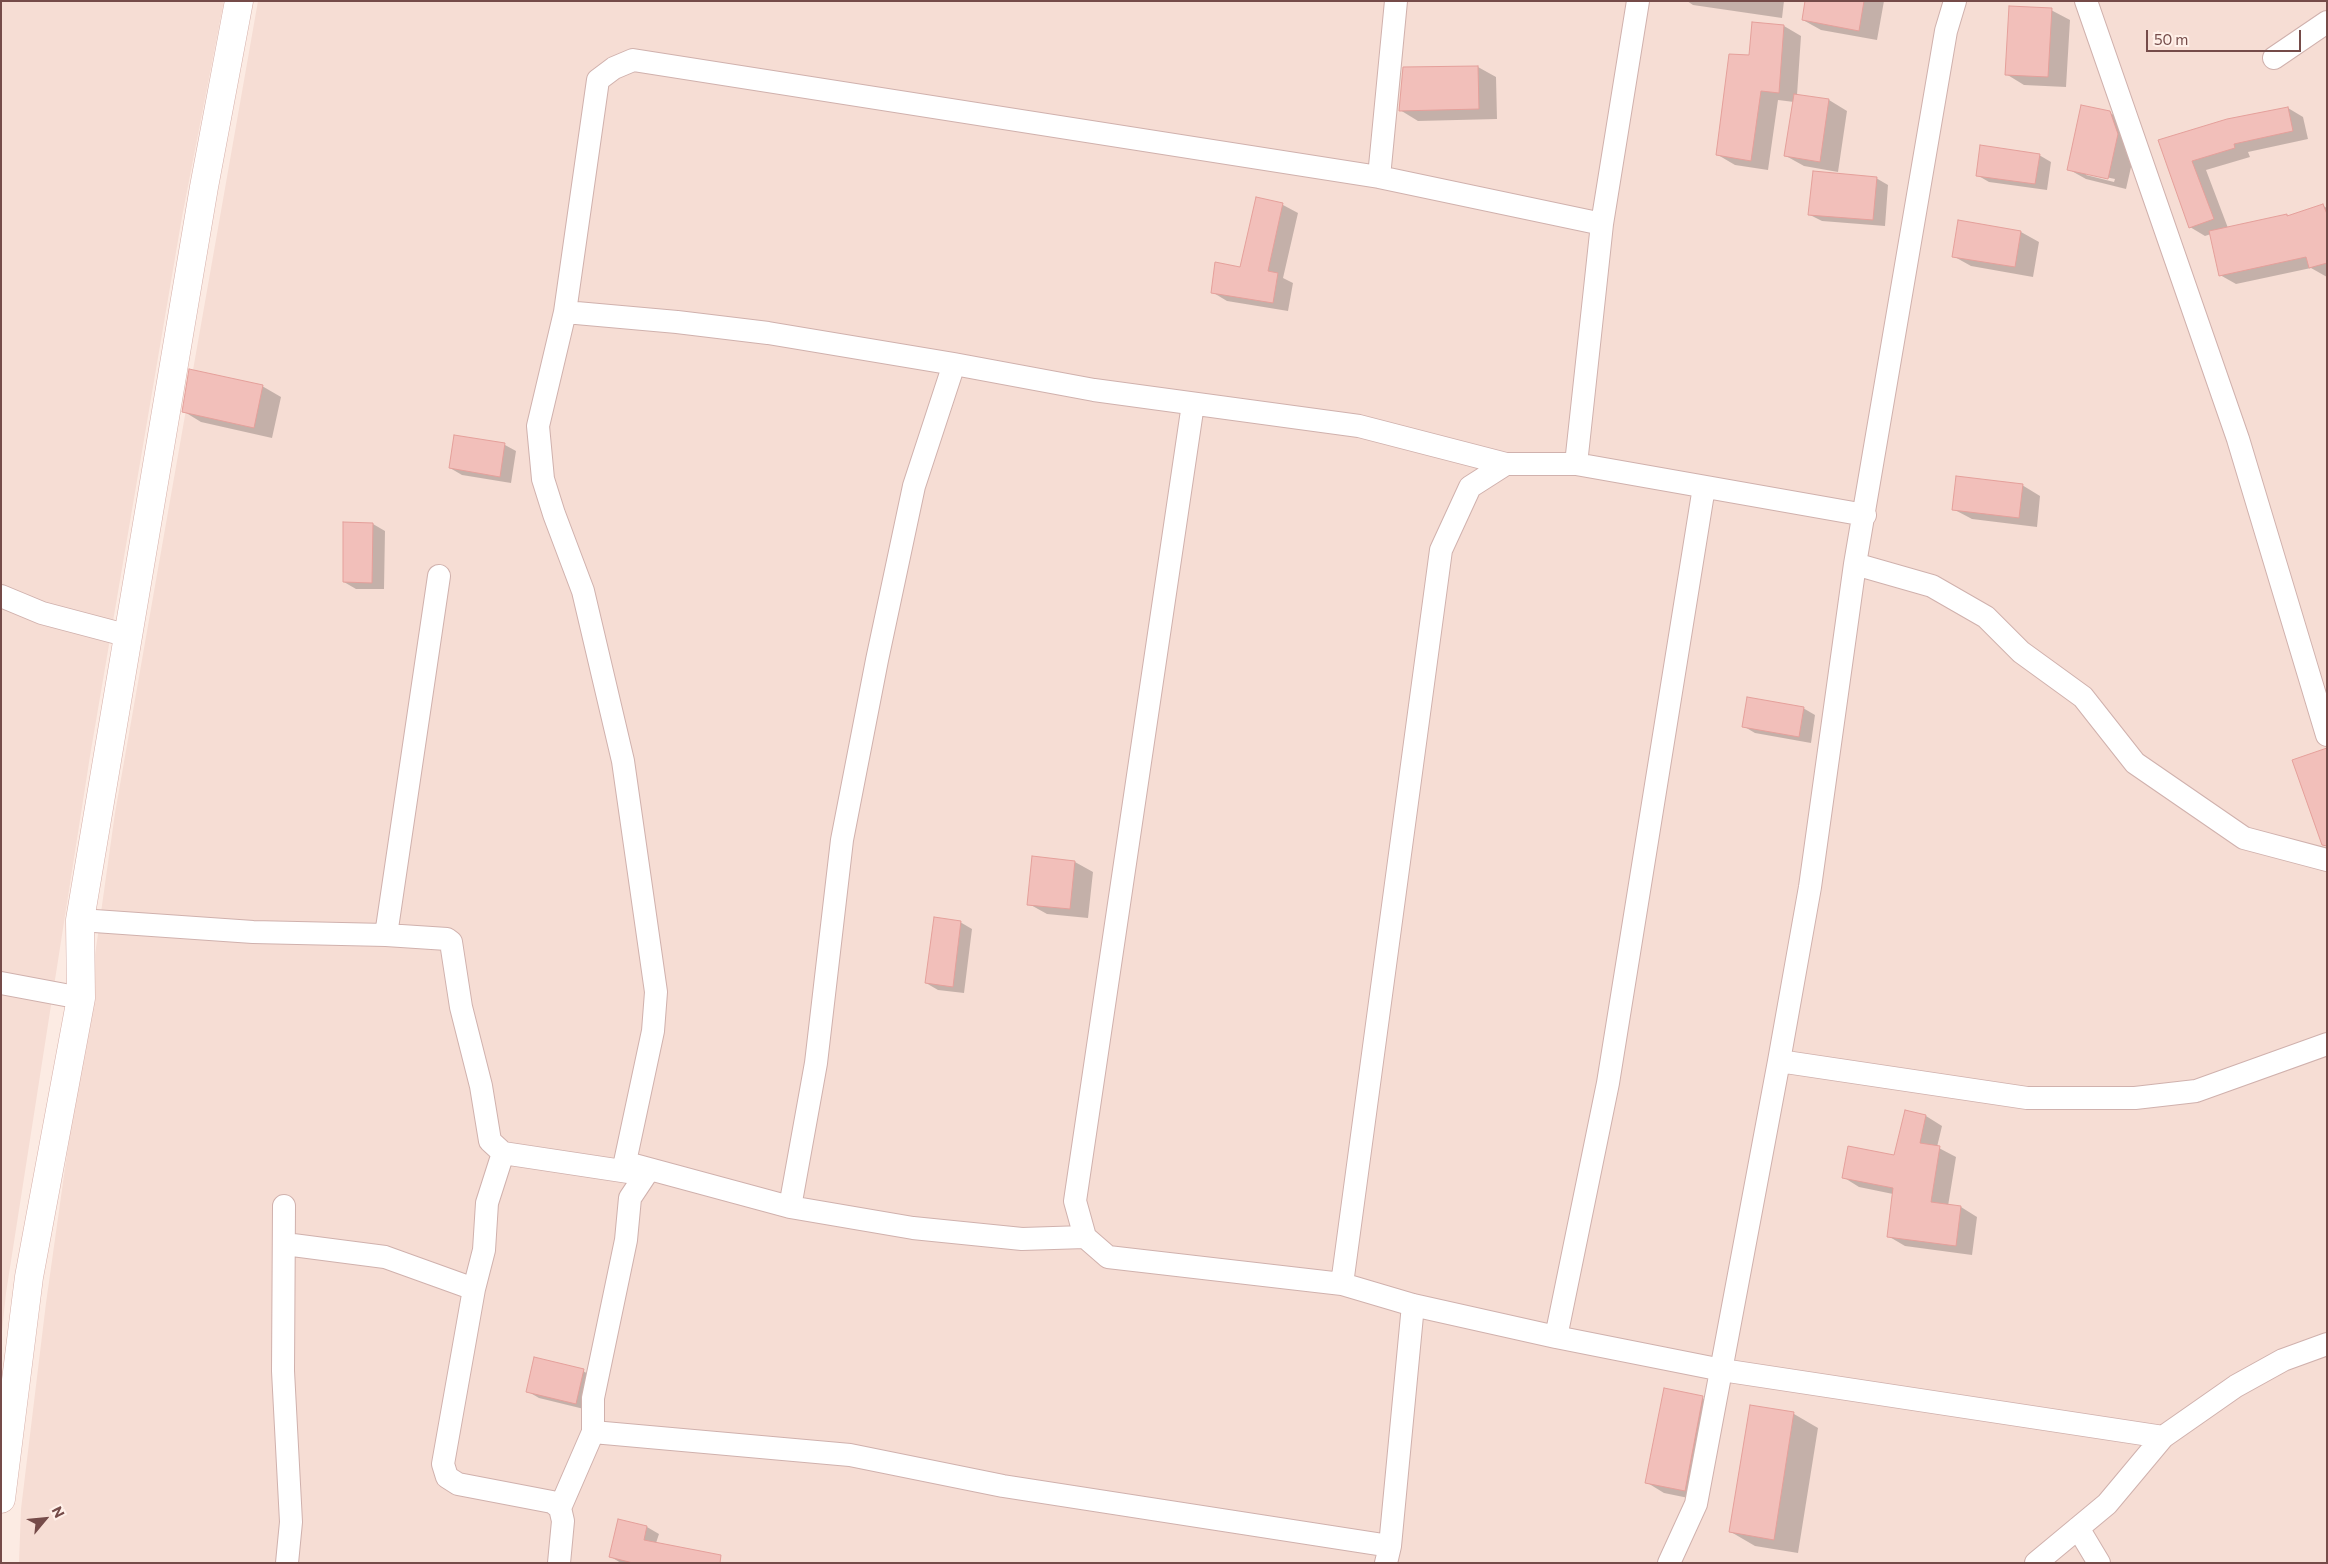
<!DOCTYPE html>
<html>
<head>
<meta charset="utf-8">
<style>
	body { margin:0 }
	#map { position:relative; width:2328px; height:1564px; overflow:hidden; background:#fcebe3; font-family:Commissioner,sans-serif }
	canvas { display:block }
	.frame { position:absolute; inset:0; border:2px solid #754b49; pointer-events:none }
	.north { position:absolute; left:20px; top:1494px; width:50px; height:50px; -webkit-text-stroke:4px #fff0e9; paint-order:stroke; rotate:62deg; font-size:14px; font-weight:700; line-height:20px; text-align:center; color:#754b49 }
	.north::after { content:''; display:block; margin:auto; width:18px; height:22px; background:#754b49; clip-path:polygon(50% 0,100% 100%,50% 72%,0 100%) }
	.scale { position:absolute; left:2146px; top:30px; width:155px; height:22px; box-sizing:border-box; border:2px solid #754b49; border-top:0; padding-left:6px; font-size:15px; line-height:18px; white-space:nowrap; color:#754b49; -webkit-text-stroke:4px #fff0e9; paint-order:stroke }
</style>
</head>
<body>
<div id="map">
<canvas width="2328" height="1564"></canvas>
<div class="frame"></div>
<div class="north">N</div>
<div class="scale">50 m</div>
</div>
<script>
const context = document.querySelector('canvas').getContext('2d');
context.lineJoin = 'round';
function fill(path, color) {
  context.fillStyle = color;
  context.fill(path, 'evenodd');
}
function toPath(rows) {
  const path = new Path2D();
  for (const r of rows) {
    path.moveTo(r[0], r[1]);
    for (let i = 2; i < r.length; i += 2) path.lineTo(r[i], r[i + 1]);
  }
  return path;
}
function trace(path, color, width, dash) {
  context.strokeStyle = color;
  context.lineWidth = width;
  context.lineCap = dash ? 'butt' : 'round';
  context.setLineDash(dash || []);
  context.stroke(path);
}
const residential = toPath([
	[1,1,224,1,182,217,90,756,6,1293,1,1341],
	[258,1,2327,1,2327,1563,19,1563,21,1509,46,1303,115,813]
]);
const shadow = toPath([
	[1687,1,1784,1,1782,18,1693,5],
	[1806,1,1884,1,1877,40,1821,30,1803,20],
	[2051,10,2070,20,2066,87,2024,85,2006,74],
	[1784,26,1801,36,1797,95,1829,100,1847,111,1838,172,1804,166,1786,156,1794,102,1778,100,1768,170,1735,165,1718,155,1751,57],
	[1478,67,1496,77,1497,119,1418,121,1400,110],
	[2288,108,2303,117,2308,139,2248,152,2250,157,2206,170,2228,228,2286,215,2290,217,2323,206,2327,208,2327,277,2311,268,2236,284,2220,275,2211,234,2205,236,2190,227,2160,141],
	[2110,113,2129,123,2136,145,2126,189,2086,179,2068,169],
	[2086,173,2115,179,2114,182,2086,175],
	[2039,155,2051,162,2047,190,1989,182,1977,175],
	[1876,178,1888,185,1885,226,1822,221,1810,215],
	[1283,205,1298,213,1283,278,1293,283,1288,311,1227,301,1212,292,1241,268],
	[2021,232,2039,242,2033,277,1971,266,1953,256],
	[262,386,281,397,272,438,201,422,183,411],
	[505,445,516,451,511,483,462,475,450,468],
	[2022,485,2040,496,2037,527,1972,519,1953,509],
	[373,524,385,531,384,589,356,589,344,582],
	[1803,708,1815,715,1811,743,1755,733,1743,726],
	[1075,862,1093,872,1088,918,1047,914,1029,904],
	[960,922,972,929,964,993,938,990,926,983],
	[1906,1111,1926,1116,1942,1126,1937,1147,1956,1157,1948,1206,1961,1207,1977,1217,1972,1255,1905,1246,1888,1236,1893,1194,1859,1187,1843,1177,1895,1156],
	[583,1371,595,1378,588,1410,539,1398,527,1391],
	[1702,1398,1721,1408,1703,1501,1664,1493,1646,1482],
	[1751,1407,1794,1414,1818,1428,1798,1553,1755,1546,1731,1532],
	[647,1527,659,1534,656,1543,719,1563,621,1563,611,1557]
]);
const building = toPath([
	[1805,1,1864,1,1859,31,1802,20,1805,1],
	[2009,6,2052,8,2048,77,2005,75,2009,6],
	[1752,22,1784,25,1779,93,1761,91,1751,161,1716,155,1729,54,1749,55,1752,22],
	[1478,66,1479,109,1399,111,1403,67,1478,66],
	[1794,94,1829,99,1820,162,1784,156,1794,94],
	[2081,105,2110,111,2118,134,2108,179,2067,170,2081,105],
	[2288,107,2293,131,2234,144,2235,148,2192,161,2214,219,2189,228,2158,140,2227,119,2288,107],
	[1980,145,2040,154,2035,184,1976,176,1980,145],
	[1813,171,1877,177,1873,220,1808,215,1813,171],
	[1256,197,1283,203,1268,271,1278,273,1273,303,1211,293,1215,262,1240,267,1256,197],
	[2323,204,2327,214,2327,263,2309,268,2306,257,2219,276,2209,231,2287,214,2287,216,2323,204],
	[1958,220,2021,231,2015,267,1952,257,1958,220],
	[189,369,263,385,254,428,182,412,189,369],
	[454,435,505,443,500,477,449,468,454,435],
	[1956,476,2023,484,2019,518,1952,510,1956,476],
	[343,522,373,523,372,583,343,582,343,522],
	[1747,697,1804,707,1799,737,1742,727,1747,697],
	[2327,748,2327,846,2322,845,2292,760,2327,748],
	[1032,856,1075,861,1070,909,1027,905,1032,856],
	[934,917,961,921,953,987,925,983,934,917],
	[1905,1110,1926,1115,1920,1143,1940,1146,1931,1202,1961,1206,1956,1246,1887,1237,1893,1188,1842,1178,1848,1146,1894,1155,1905,1110],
	[534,1357,584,1369,576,1404,526,1392,534,1357],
	[1664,1388,1703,1396,1685,1491,1645,1483,1664,1388],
	[1750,1405,1794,1412,1774,1540,1729,1532,1750,1405],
	[618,1519,647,1526,644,1540,721,1555,720,1563,633,1563,609,1557,618,1519]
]);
const street = toPath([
	[2086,1,2238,439,2327,735],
	[2274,58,2327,22],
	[1379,177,1396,1],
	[565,312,677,322,768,333,954,364,1094,390,1359,426,1506,464],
	[1193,404,1075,1201,1085,1237,1108,1257,1342,1284,1413,1305,1556,1337,1722,1370,2163,1437],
	[1576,464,1865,515],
	[1855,564,1932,586,1986,617,2021,652,2083,697,2135,763,2244,838,2327,860],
	[1,596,42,613,129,636],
	[80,920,253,932,386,935,447,939,451,942,461,1007,481,1086,490,1141,503,1153,487,1203,484,1250,474,1289,443,1464,447,1477,458,1484,552,1502,560,1508,563,1521,559,1563],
	[386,935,439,576],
	[1,983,81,998],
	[1779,1061,2027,1098,2135,1098,2196,1091,2327,1044],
	[503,1153,642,1174],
	[631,1164,790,1207,913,1228,1022,1239,1085,1237],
	[284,1206,283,1371,291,1522,287,1563],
	[790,1207,816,1063,842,840,877,660,914,486,954,364],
	[285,1244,385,1257,474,1289],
	[1342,1284,1441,550,1470,487,1506,464,1576,464,1602,224,1638,1],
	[1556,1337,1608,1083,1704,487],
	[593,1432,850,1455,1003,1486,1390,1546],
	[560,1508,593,1432,593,1398,626,1240,630,1198,646,1174,625,1162,653,1031,656,992,623,761,583,591,554,514,543,479,538,426,565,312,598,80,614,68,633,60,1379,177,1602,224],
	[2078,1528,2099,1563],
	[1386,1563,1390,1546,1413,1305],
	[1669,1563,1696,1504,1779,1061,1810,887,1855,564,1946,31,1955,1],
	[2036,1563,2107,1504,2163,1437,2236,1386,2283,1360,2327,1344]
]);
const secondary = toPath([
	[1,1499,29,1277,81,998,80,920,204,187,239,1]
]);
fill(residential, '#f6ddd4');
fill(shadow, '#0003');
fill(building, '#f2bfba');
trace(building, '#e5a09b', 1);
trace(street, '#d0b1ad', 24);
trace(secondary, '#d6b1ab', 29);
trace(street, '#fff', 22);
trace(secondary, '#fff', 28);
</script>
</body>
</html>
